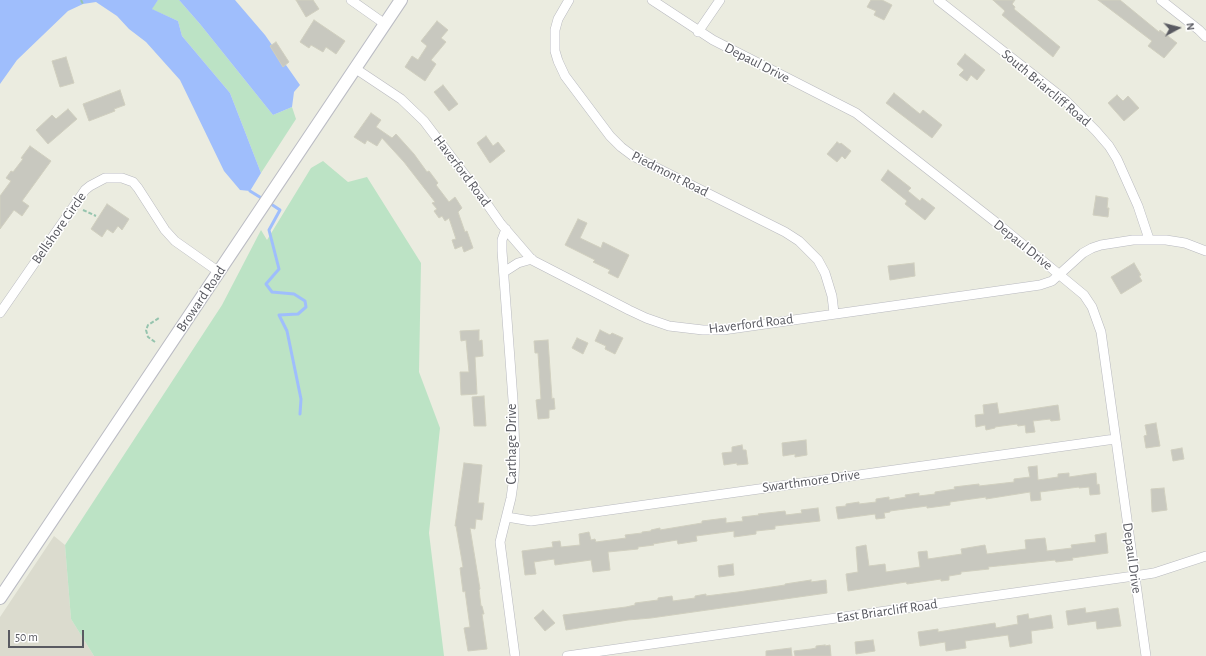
<!DOCTYPE html>
<html>
<head>
<meta charset="utf-8">
<style>
	body { margin:0 }
	#map { position:relative; width:1206px; height:656px; overflow:hidden; background:#ebece0; font-family:"Alegreya Sans",sans-serif }
	canvas { display:block }
	.north { position:absolute; left:1158px; top:8px; width:40px; height:40px; -webkit-text-stroke:3px #fff; paint-order:stroke; rotate:83deg; font-size:11px; font-weight:700; line-height:16px; text-align:center; color:#595a61 }
	.north::after { content:''; display:block; margin:auto; width:14px; height:18px; background:#595a61; clip-path:polygon(50% 0,100% 100%,50% 72%,0 100%) }
	.scale { position:absolute; left:8px; top:630px; width:76px; height:18px; box-sizing:border-box; border:2px solid #595a61; border-top:0; padding-left:5px; font-size:12px; line-height:14px; white-space:nowrap; color:#595a61; -webkit-text-stroke:3px #fff; paint-order:stroke }
</style>
</head>
<body>
<div id="map">
<canvas width="1206" height="656"></canvas>
<div class="north">N</div>
<div class="scale">50 m</div>
</div>
<script>
const context = document.querySelector('canvas').getContext('2d');
context.lineJoin = 'round';
function fill(path, color) {
  context.fillStyle = color;
  context.fill(path, 'evenodd');
}
function toPath(rows) {
  const path = new Path2D();
  for (const r of rows) {
    path.moveTo(r[0], r[1]);
    for (let i = 2; i < r.length; i += 2) path.lineTo(r[i], r[i + 1]);
  }
  return path;
}
function trace(path, color, width, dash) {
  context.strokeStyle = color;
  context.lineWidth = width;
  context.lineCap = dash ? 'butt' : 'round';
  context.setLineDash(dash || []);
  context.stroke(path);
}
function write(font, color, halo, rows, align = 'center') {
  context.font = font + ' "Alegreya Sans",sans-serif';
  context.lineWidth = 3;
  context.setLineDash([]);
  context.textBaseline = 'middle';
  context.strokeStyle = halo;
  context.fillStyle = color;
  for (const [text, x, y, turn = 0] of rows) {
    context.save();
    context.translate(x, y);
    context.rotate((+turn || 0) * Math.PI / 180);
    context.textAlign = isNaN(turn) ? turn : align;
    if (halo) context.strokeText(text, 0, 0);
    context.fillText(text, 0, 0);
    context.restore();
  }
}
const education = toPath([
	[54,536,65,545,71,619,94,656,0,656,0,617]
]);
const green = toPath([
	[158,0,179,0,200,24,273,115,292,107,296,119,261,173,230,93,182,36,178,21,151,9],
	[323,161,348,182,367,177,421,263,419,372,440,428,429,533,444,656,94,656,71,619,65,545,222,305,261,230,267,240,311,168]
]);
const water = toPath([
	[0,0,158,0,152,9,178,21,182,36,230,93,261,173,250,191,240,190,224,171,180,80,146,42,129,29,117,16,96,2,83,4,68,11,17,60,0,84],
	[179,0,235,0,265,35,300,85,294,92,292,107,273,115,200,24]
]);
const stream = toPath([
	[250,191,263,199],
	[268,202,280,210,269,230,279,269,266,284,272,292,294,294,305,301,306,307,298,314,279,315,287,331,301,399,300,414]
]);
const building = toPath([
	[296,0,313,0,319,9,306,17,296,0],
	[871,0,882,0,892,5,884,20,874,15,876,11,867,7,871,0],
	[993,0,1015,0,1012,4,1015,7,1014,9,1060,47,1053,57,1002,15,1005,11,993,0],
	[1098,0,1120,0,1159,32,1160,30,1177,43,1164,58,1148,46,1152,41,1098,0],
	[314,20,345,41,336,54,326,47,323,52,311,45,309,48,300,42,314,20],
	[437,21,448,30,441,38,446,42,431,60,436,64,425,81,405,67,412,56,418,60,427,46,421,41,437,21],
	[276,42,289,62,283,67,270,46,276,42],
	[965,54,985,70,977,80,971,75,967,81,959,75,964,70,957,64,965,54],
	[66,57,74,83,60,87,52,61,66,57],
	[443,85,458,104,449,111,434,92,443,85],
	[120,90,125,105,114,109,115,111,89,121,83,104,120,90],
	[894,93,920,114,923,110,942,125,932,138,886,103,894,93],
	[1117,95,1123,101,1128,96,1139,108,1124,121,1108,103,1117,95],
	[68,109,77,119,48,144,36,130,52,115,56,119,68,109],
	[371,113,381,120,376,127,392,138,396,134,414,154,427,172,429,171,438,183,436,185,449,202,455,197,462,208,458,212,465,232,467,231,473,248,464,252,462,246,455,249,452,240,456,239,449,218,445,221,442,216,439,218,434,211,437,209,432,203,435,202,404,162,382,138,377,146,367,140,365,144,354,137,371,113],
	[486,136,493,146,498,142,505,151,490,163,477,143,486,136],
	[837,142,840,144,841,143,851,151,845,159,842,156,837,162,827,154,837,142],
	[30,146,51,161,22,201,29,206,22,216,14,210,0,229,0,196,11,181,6,178,11,171,13,172,23,159,21,158,30,146],
	[888,170,911,188,908,191,920,201,922,198,935,208,925,220,905,204,907,201,881,180,888,170],
	[1096,196,1108,198,1107,208,1109,208,1108,217,1093,215,1096,196],
	[107,204,129,219,122,230,118,226,113,233,107,229,102,237,91,229,107,204],
	[578,219,587,223,580,238,601,248,603,242,629,255,618,278,608,273,610,270,593,262,595,260,565,245,578,219],
	[914,263,915,276,890,280,888,266,914,263],
	[1134,263,1141,275,1139,276,1142,281,1121,294,1111,277,1134,263],
	[479,330,479,341,482,340,483,356,475,357,477,394,461,395,460,372,469,372,466,340,461,341,460,331,479,330],
	[600,330,610,335,612,333,623,338,615,354,605,349,606,346,595,341,600,330],
	[577,338,588,343,583,354,572,348,577,338],
	[548,340,552,399,554,398,555,409,549,410,549,418,538,419,536,400,541,399,538,353,535,353,534,341,548,340],
	[484,396,486,426,474,426,472,397,484,396],
	[997,403,999,414,1058,405,1060,420,1051,421,1050,419,1033,421,1035,432,1026,433,1025,425,1018,426,1017,424,995,427,995,428,986,430,985,425,976,427,975,415,984,414,983,405,997,403],
	[1156,423,1160,446,1146,448,1144,436,1147,435,1145,425,1156,423],
	[806,440,807,455,795,457,795,454,783,456,782,443,806,440],
	[742,445,743,450,746,450,748,464,737,465,737,463,724,465,722,453,732,452,732,447,742,445],
	[1182,448,1184,459,1173,461,1171,450,1182,448],
	[464,463,482,465,478,503,484,503,482,520,476,519,475,529,470,528,480,589,479,590,481,606,482,606,484,614,482,614,487,649,468,651,464,628,470,627,465,591,463,592,460,568,463,567,456,526,455,526,464,463],
	[1037,466,1038,480,1058,477,1058,474,1069,473,1069,477,1096,473,1097,485,1099,484,1100,494,1090,495,1089,487,1079,488,1079,487,1040,492,1041,500,1031,501,1030,492,986,499,986,497,950,502,950,505,927,508,927,506,890,511,890,512,884,513,885,518,876,519,875,514,838,519,836,507,846,506,846,504,859,502,859,504,876,502,876,499,889,497,889,500,906,497,905,495,919,493,919,496,935,494,935,492,955,489,954,487,979,484,979,486,1014,482,1014,479,1030,477,1028,467,1037,466],
	[1164,488,1167,510,1152,512,1151,489,1164,488],
	[818,508,820,521,775,526,775,529,756,531,756,534,734,537,734,531,696,536,697,541,678,544,677,540,653,544,654,545,638,547,638,549,608,552,610,570,593,572,591,560,555,565,554,559,534,562,536,574,525,575,522,551,553,547,552,542,560,541,561,547,580,545,579,534,589,532,591,540,595,539,596,542,626,538,625,535,642,533,642,532,651,531,651,530,660,528,660,530,702,523,702,521,726,518,726,523,743,521,742,517,759,515,758,514,785,511,786,515,802,513,801,510,818,508],
	[1106,533,1108,553,1072,558,1073,560,1056,562,1055,560,988,567,989,569,961,572,961,574,949,576,949,580,941,581,941,579,907,584,906,582,848,591,846,574,858,572,856,547,866,545,869,566,885,564,886,572,920,567,918,552,927,551,928,559,962,554,961,549,985,545,987,554,1026,549,1025,540,1045,538,1047,551,1072,548,1071,545,1096,542,1095,535,1106,533],
	[733,564,734,575,719,577,718,566,733,564],
	[811,580,811,582,826,580,827,593,651,618,628,620,566,630,563,615,626,607,635,605,635,603,658,600,658,598,672,596,673,601,695,598,695,596,706,594,706,596,738,592,785,585,785,584,811,580],
	[1085,608,1086,613,1118,608,1121,626,1097,629,1096,621,1068,625,1066,611,1085,608],
	[543,610,555,623,545,631,534,618,543,610],
	[1028,614,1029,619,1051,615,1053,628,1031,631,1032,643,1010,647,1008,635,965,641,966,648,946,651,945,642,920,646,918,632,938,629,938,632,995,623,996,628,1018,624,1017,616,1028,614],
	[873,640,875,651,856,654,855,642,873,640],
	[825,645,825,646,830,645,831,656,795,656,794,651,811,649,816,648,816,646,825,645],
	[791,648,792,656,766,656,766,651,791,648]
]);
const path = toPath([
	[81,0,83,4],
	[83,210,96,216],
	[155,342,148,337,146,330,148,325,159,318]
]);
const street = toPath([
	[351,0,385,24],
	[569,0,558,19,555,30,555,51,558,61,565,76,610,136,621,147,633,156,785,232,799,241,818,260,825,273,832,296,834,313],
	[652,0,713,40,856,113,998,224,1084,295,1092,307,1101,332,1146,656],
	[938,0,1064,99,1096,131,1109,146,1117,159,1138,206,1149,239],
	[1161,0,1199,30,1206,37],
	[698,32,720,0],
	[356,69,401,99,424,121,487,204,501,224,532,260,629,310,646,318,669,326,703,330,723,330,1040,285,1052,281,1083,253,1092,248,1101,245,1133,240,1166,240,1185,243,1206,251],
	[506,229,502,240,502,251,513,400,515,453,514,477,511,498,500,542,515,656],
	[504,272,518,263,532,259],
	[0,313,85,190,90,186,105,178,122,178,133,182,138,188,165,230,175,241,219,272],
	[507,517,531,521,1115,439],
	[567,656,1134,576,1154,573,1206,556]
]);
const secondary = toPath([
	[0,598,401,0]
]);
const streetNames = [
	["Depaul Drive",757,63,27],
	["South Briarcliff Road",1046,88,40],
	["Haverford Road",462,171,53],
	["Piedmont Road",670,174,27],
	["Bellshore Circle",59,228,-55],
	["Depaul Drive",1023,245,39],
	["Broward Road",201,299,-56],
	["Haverford Road",751,324,-7],
	["Carthage Drive",512,444,-90],
	["Swarthmore Drive",811,481,-8],
	["Depaul Drive",1132,558,82],
	["East Briarcliff Road",887,611,-8]
];
fill(education, '#dbdbce');
fill(green, '#bce3c5');
fill(water, '#9fbefc');
trace(stream, '#9fbefc', 3);
fill(building, '#c8c8bf');
trace(building, '#d0cfbf', 1);
trace(street, '#b8b9bf', 10);
trace(secondary, '#bbbcc4', 14);
trace(path, '#96c4ae', 2, [4, 2]);
trace(street, '#fff', 9);
trace(secondary, '#fff', 12);
write('14px', '#595a61', '#fff', streetNames);
</script>
</body>
</html>
